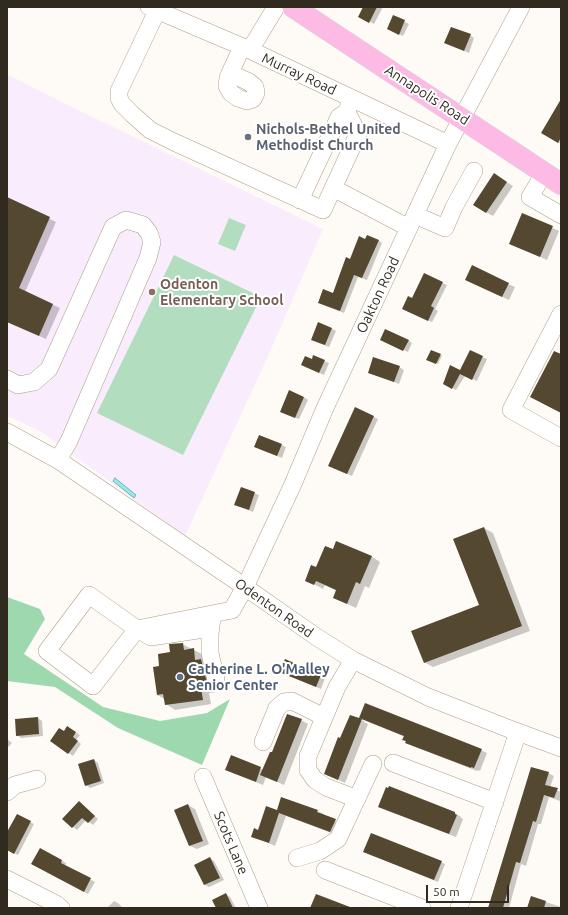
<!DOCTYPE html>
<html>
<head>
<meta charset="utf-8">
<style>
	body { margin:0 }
	#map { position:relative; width:568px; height:915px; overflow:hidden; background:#fefbf6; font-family:Ubuntu,sans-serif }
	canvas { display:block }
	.frame { position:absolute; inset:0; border:8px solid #302a1f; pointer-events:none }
	.scale { position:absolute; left:426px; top:885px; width:83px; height:18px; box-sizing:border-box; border:2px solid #302a1f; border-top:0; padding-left:5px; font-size:12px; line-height:14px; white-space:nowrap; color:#302a1f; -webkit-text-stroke:3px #fff; paint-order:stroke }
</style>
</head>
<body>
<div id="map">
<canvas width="568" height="915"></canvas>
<div class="frame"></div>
<div class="scale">50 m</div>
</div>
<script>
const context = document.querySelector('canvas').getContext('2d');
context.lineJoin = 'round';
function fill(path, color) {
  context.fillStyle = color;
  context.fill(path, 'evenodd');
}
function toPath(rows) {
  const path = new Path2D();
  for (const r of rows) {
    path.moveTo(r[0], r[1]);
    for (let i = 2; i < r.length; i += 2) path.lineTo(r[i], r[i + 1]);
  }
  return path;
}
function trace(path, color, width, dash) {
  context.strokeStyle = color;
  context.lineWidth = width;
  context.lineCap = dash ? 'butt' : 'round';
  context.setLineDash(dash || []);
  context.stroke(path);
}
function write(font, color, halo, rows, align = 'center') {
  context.font = font + ' Ubuntu,sans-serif';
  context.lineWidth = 4;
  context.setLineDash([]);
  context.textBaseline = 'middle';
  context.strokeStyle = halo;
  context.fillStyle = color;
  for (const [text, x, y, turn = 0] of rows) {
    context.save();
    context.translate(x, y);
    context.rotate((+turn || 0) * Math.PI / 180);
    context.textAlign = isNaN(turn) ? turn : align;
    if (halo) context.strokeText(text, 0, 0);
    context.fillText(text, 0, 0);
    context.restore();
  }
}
const education = toPath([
	[7,74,62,102,323,229,269,354,185,536,40,431,7,416]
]);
const green = toPath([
	[229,218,246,225,235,251,218,244],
	[174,255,261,297,183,455,97,413]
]);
const forest = toPath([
	[7,597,40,609,45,619,24,654,103,707,160,721,207,713,230,699,202,765,118,728,55,687,7,681]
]);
const water = toPath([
	[115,478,136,495,134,498,113,481,115,478]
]);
const shadow = toPath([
	[365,7,383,7,374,24,360,16],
	[394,16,409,24,403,36,392,31],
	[470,35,474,38,469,53,445,43],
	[561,101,561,144,542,133],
	[500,178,513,186,493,216,474,205],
	[7,198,56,222,25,292,60,308,46,339,7,322],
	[523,214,559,231,547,260,511,244],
	[366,240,378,240,382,243,367,280,358,277,344,313,324,305,334,294,350,260],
	[442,283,447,285,435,309,438,311,432,322,407,311,413,299],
	[473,283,508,284,515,287,509,300],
	[331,328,336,331,329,347,316,342],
	[408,340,412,343,408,352,385,342],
	[431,351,442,356,438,364,428,359],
	[482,357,487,359,477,381,465,376,456,390,444,383],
	[312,360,324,361,329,363,324,375,306,367],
	[399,367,404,370,399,384,369,373],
	[304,397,308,400,299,419,286,414],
	[356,408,378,419,352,476,333,468],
	[260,436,286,447,282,458,259,449],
	[241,488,259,495,253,512,236,505],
	[484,528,493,533,530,631,433,667,424,662,480,606],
	[333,551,371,556,380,562,369,588,365,586,356,608,334,598,337,591,325,585,323,589,306,580],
	[182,644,202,654,210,666,216,692,209,693,211,704,175,710,166,704,165,699,157,695,160,667,171,653],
	[285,661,325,678,321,689,285,674],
	[350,716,363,721,364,720,481,750,487,753,480,771,478,770,477,771,413,746,404,740,405,737,364,720,364,722,368,724,345,783,332,777,341,739],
	[38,718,42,721,43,736,21,738,17,735],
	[301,720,308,724,284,785,266,777,263,785,226,770,231,757,264,770,272,754],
	[72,730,80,735,76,740,81,744,73,756,51,740,64,732],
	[7,739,12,743,7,748],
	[94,760,98,763,104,783,90,788,86,785],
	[548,773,554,776,550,787,561,792,561,797,560,801,549,797,541,824,538,824,526,866,521,864,509,908,485,908,485,907,489,908],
	[79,802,98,819,93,825,86,820,77,830,64,819],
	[188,805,195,809,209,844,197,849,190,846],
	[386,810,455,813,461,817,461,818,463,819,456,837],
	[277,811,317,811,324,814,324,816,342,824,337,835,286,816,275,846,253,836],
	[17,815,34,824,18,855,7,849,7,841],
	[40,849,66,863,65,866,95,882,88,894,32,864],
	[364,852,441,862,445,864,438,882],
	[210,858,214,861,224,880,209,887,205,885],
	[226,894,230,897,236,908,217,908],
	[531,897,561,907,561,908,528,908],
	[114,901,118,903,123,908,107,908]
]);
const building = toPath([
	[363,7,377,7,369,23,358,17],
	[393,15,405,20,399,35,387,29],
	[451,27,471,34,464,51,444,43],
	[561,99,561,137,558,143,541,133],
	[494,173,507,182,486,213,473,205],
	[7,197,50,217,19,288,53,304,39,336,7,322],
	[522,213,553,226,540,257,509,244],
	[367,235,379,240,362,278,354,275,340,311,318,303,323,289,333,293,346,257,350,259,359,236,365,239],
	[472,265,509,283,502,297,465,280],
	[424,273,443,282,431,306,434,308,428,321,402,309,408,296,412,298],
	[318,322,332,328,325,345,311,340],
	[385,329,409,340,403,351,380,340],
	[431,350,441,354,436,364,426,360],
	[470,350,483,356,472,380,460,374,452,389,443,384,450,365,460,370],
	[554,351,561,354,561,413,530,397],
	[313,355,325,360,319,373,301,365,305,356,312,359],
	[373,357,400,366,394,382,368,373],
	[289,390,304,397,295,418,280,412],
	[355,407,374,416,347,474,328,466],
	[259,435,282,444,277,456,254,447],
	[241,487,255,492,249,510,234,505],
	[484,527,522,626,424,663,411,631,479,605,453,539],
	[336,541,372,556,360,584,356,582,347,604,333,598,336,590,316,581,314,585,305,581,311,565,316,567,325,546,333,549],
	[183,643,184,650,194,648,195,660,201,659,208,687,201,688,203,700,165,705,163,694,157,695,153,667,159,666,158,654,170,652,169,644],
	[285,659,321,675,316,687,279,672],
	[365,703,482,749,474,768,471,767,471,768,405,743,406,741,402,740,404,736,359,718],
	[287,714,302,719,277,782,260,775,270,752,272,752],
	[350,715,362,719,338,780,324,774,338,737,340,738],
	[38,717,39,734,16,736,15,719],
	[67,726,76,732,73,737,78,741,68,754,50,741,59,728,64,731],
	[231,755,261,767,256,782,225,770],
	[94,759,101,781,85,786,78,764],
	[531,767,549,772,545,785,558,788,554,798,544,795,536,822,533,821,520,863,516,862,503,908,488,908],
	[389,786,455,812,455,814,457,815,449,834,378,807,386,787,388,788],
	[281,797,318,810,317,812,336,819,330,832,279,813,269,843,251,837,254,828,258,830,266,806,277,810],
	[79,801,95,816,88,823,82,818,72,828,62,819],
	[188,804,203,841,189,846,174,810],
	[17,814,31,821,14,854,7,850,7,832],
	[371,833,442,861,434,880,363,852],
	[40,848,62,860,61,863,91,878,84,892,31,864],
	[210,857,220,878,204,885,194,865],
	[226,893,233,908,216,908,212,900],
	[316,894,350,907,350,908,310,908],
	[531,896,546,901,544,908,527,908]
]);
const minor = toPath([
	[149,7,250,50,448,144],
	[157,11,119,91,119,98,122,104,132,114,150,130,174,142,323,210,358,134,347,112],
	[250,50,276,7],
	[230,73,249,82,255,87,256,93,253,99,247,101,238,98,231,93,227,86,228,78,230,73,242,47],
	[544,173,530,197,561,215],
	[333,188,409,228],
	[300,200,339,117,347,112,350,102],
	[415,215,445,228,454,207,474,171],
	[561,314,511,410,561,438],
	[7,379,18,385,34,382,49,369,113,227,126,220,143,225,149,233,152,242,148,258,69,441,58,460],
	[7,432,58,460,245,587,315,636,353,660,428,697,507,728,561,748],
	[212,618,210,634,210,653,216,680],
	[211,628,151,637,137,629,93,686,47,651,89,595,137,629,232,610,245,587,293,484,325,408,448,144,521,7],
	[353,660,337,687,308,756,308,770,315,780,326,787,357,799],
	[263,742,277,708,284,702,292,701,324,717],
	[393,763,495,802],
	[203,777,259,908],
	[7,792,15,785,37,779],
	[297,858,320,851,338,839,373,764],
	[325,870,422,908],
	[7,879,56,904,61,908],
	[459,908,518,732]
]);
const major = toPath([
	[293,7,561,184]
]);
const markers = [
	[248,137,4,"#6b7280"],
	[152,292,4,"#8d6e63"],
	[180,677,4,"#5c6f8a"]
];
const streetNames = [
	["Murray Road",299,74,25],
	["Annapolis Road",427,95,33],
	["Oakton Road",378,295,-65],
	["Odenton Road",274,608,35],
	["Scots Lane",231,843,67]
];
const worshipNames = [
	["Nichols-Bethel United",256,129],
	["Methodist Church",256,145]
];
const educationNames = [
	["Odenton",160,284],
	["Elementary School",160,300]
];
const serviceNames = [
	["Catherine L. O'Malley",188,669],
	["Senior Center",188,685]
];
fill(education, '#f9edfd');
fill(green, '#b3ddbf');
fill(forest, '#9ed8af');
fill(water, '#95ebec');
trace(water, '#77b1ae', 1);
fill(shadow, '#0003');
fill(building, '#544831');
trace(minor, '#ad9f85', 18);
trace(major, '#dad9d7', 22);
trace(minor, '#fff', 17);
trace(major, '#fcbae5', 21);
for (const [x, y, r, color] of markers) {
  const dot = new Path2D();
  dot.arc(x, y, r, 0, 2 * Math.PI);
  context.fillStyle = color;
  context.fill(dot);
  trace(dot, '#fff', 1.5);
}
write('14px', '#302a1f', '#fff', streetNames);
write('bold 14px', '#5b616d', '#fff', worshipNames, 'left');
write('bold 14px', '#785e54', '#fff', educationNames, 'left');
write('bold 14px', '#4e5e75', '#fff', serviceNames, 'left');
</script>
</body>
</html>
